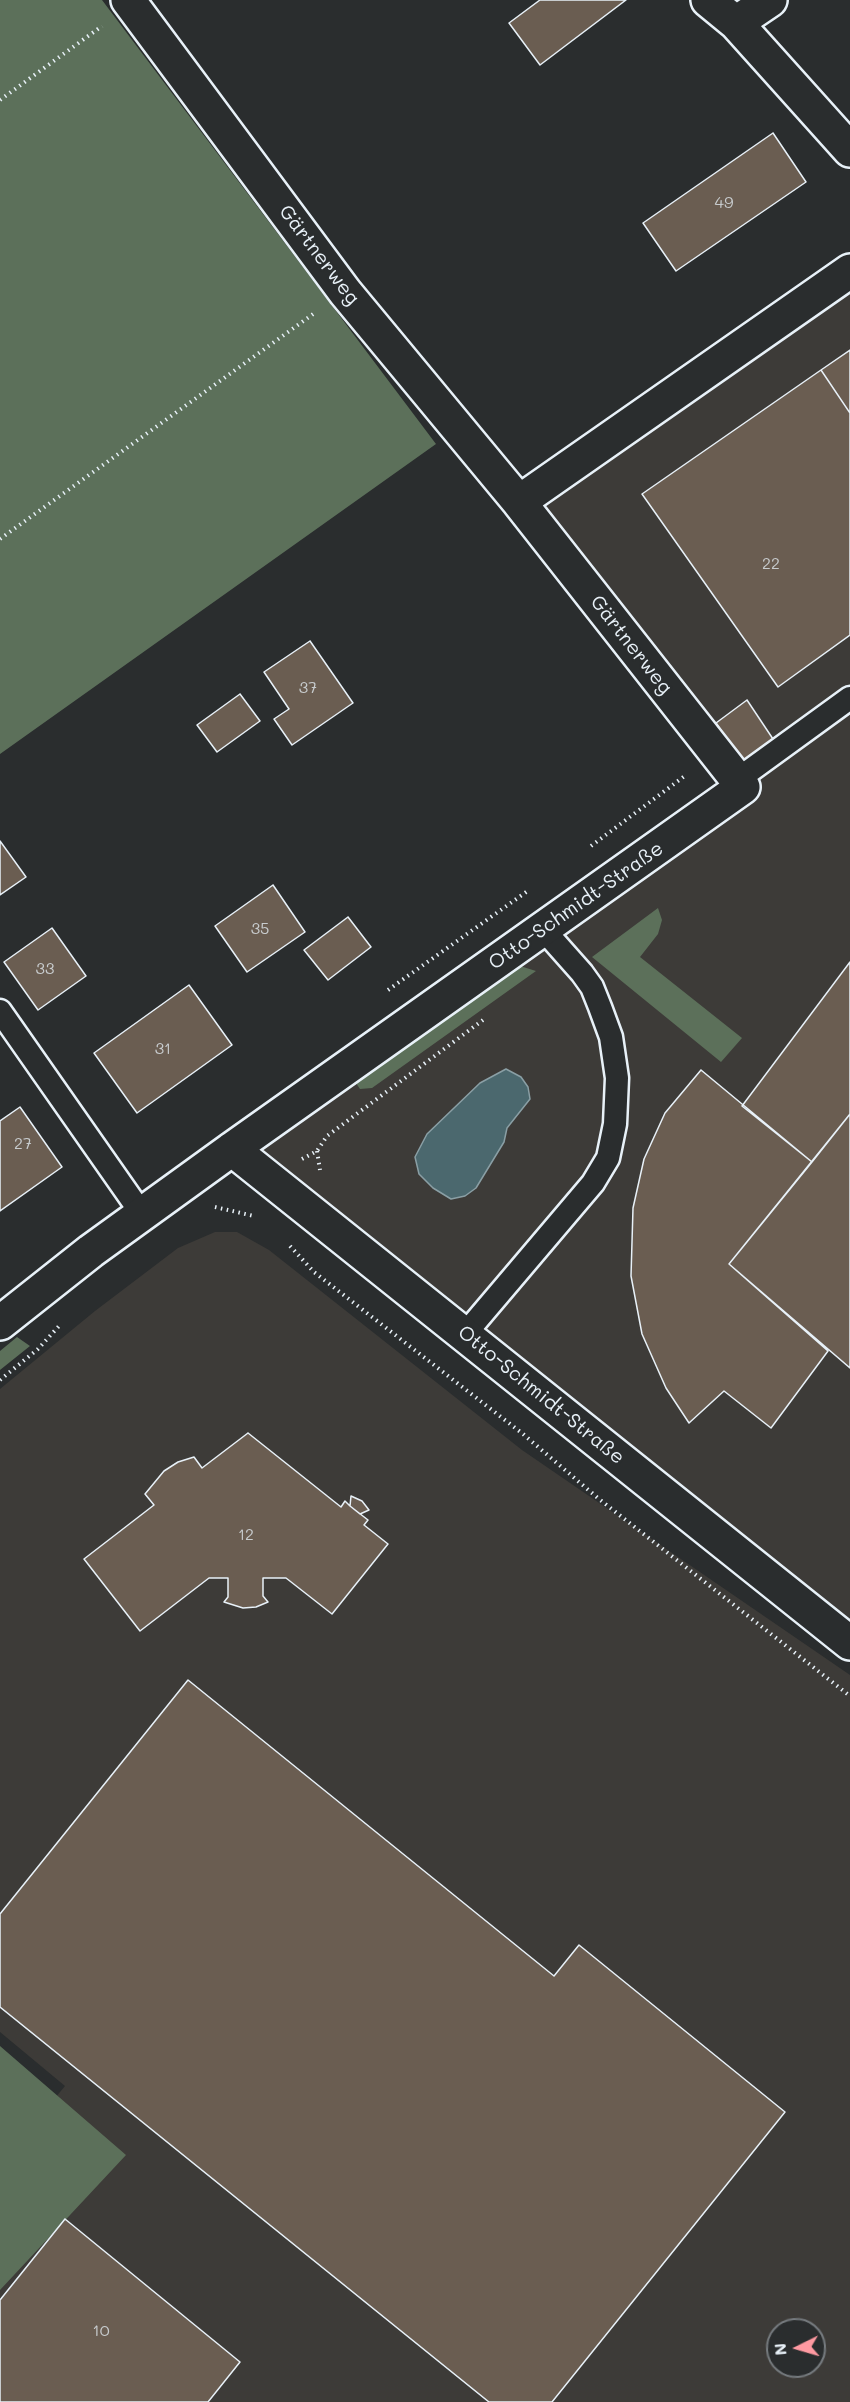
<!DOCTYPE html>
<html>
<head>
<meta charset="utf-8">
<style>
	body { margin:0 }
	#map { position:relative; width:850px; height:2402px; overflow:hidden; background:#2a2d2e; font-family:Mali,sans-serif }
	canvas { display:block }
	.north { position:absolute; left:766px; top:2318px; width:60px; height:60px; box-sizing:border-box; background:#2a2d2e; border:2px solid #767b7f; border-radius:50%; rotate:265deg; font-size:16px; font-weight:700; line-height:24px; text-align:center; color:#e8f1f8 }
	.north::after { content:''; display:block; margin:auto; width:21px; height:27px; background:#ff9aa2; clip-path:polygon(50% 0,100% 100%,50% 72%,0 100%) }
</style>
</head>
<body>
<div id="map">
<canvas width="850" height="2402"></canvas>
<div class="north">N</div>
</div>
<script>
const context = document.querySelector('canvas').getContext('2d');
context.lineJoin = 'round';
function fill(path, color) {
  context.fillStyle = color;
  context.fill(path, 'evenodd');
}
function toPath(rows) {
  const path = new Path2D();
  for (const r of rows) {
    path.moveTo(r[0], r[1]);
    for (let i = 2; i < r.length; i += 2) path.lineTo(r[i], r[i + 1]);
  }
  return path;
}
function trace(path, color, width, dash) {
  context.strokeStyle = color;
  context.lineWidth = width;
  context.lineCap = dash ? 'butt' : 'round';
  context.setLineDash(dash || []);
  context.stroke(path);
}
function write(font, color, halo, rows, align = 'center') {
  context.font = font + ' Mali,sans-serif';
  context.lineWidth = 4.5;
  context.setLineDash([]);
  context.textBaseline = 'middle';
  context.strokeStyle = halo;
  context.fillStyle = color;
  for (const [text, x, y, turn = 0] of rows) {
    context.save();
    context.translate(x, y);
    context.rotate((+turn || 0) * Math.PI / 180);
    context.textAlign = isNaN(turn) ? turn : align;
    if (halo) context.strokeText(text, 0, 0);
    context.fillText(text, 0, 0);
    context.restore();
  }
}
const built = toPath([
	[850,280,850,1642,237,1151,743,787,530,499],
	[215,1232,237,1232,269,1250,522,1450,850,1675,850,2402,0,2402,0,2164,65,2086,0,2032,0,1389,95,1311,178,1248],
	[778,2330,814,2330,814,2366,778,2366]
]);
const green = toPath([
	[0,0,102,0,436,444,0,754],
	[658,908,662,920,658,934,640,957,742,1038,721,1062,592,957],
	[520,966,536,971,372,1088,360,1089,356,1083],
	[17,1337,30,1346,0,1370,0,1351],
	[0,2046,126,2155,0,2290]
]);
const water = toPath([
	[506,1069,521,1077,528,1087,530,1099,507,1128,504,1142,476,1188,465,1196,451,1199,433,1188,419,1174,415,1157,427,1134,480,1083,506,1069]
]);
const building = toPath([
	[540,0,626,0,540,65,509,23,540,0],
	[773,133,806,182,676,271,643,223,773,133],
	[850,350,850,413,821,370,850,350],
	[821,370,850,413,850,635,778,687,642,494,821,370],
	[310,641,353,703,292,745,274,719,289,709,264,672,310,641],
	[240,694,260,721,217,752,197,725,240,694],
	[747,700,773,739,742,762,716,723,747,700],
	[0,841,26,877,0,895,0,841],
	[273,885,305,932,247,972,215,926,273,885],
	[348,917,371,947,328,980,304,950,348,917],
	[52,928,86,976,38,1010,4,962,52,928],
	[850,962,850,1114,812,1162,742,1106,850,962],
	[189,985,232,1045,137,1113,94,1053,189,985],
	[701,1070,812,1162,729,1264,828,1351,771,1428,724,1391,689,1423,666,1388,642,1334,631,1276,633,1208,644,1159,665,1113,701,1070],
	[20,1107,62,1167,0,1211,0,1121,20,1107],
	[850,1114,850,1368,729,1264,850,1114],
	[248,1433,341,1507,345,1501,350,1506,368,1520,364,1525,388,1544,332,1614,286,1578,263,1578,263,1596,268,1602,256,1607,243,1608,224,1602,228,1597,228,1578,209,1578,140,1631,84,1559,154,1505,145,1494,164,1471,178,1462,194,1457,202,1468,248,1433],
	[351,1496,362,1501,369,1510,360,1514,350,1506,351,1496],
	[188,1680,554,1976,579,1945,785,2112,552,2402,489,2402,0,2007,0,1914,188,1680],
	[65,2219,240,2362,208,2402,0,2402,0,2300,65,2219]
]);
const path = toPath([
	[0,100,102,26],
	[0,539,316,312],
	[591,846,686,775],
	[388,990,529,890],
	[317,1151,320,1170],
	[302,1159,317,1151,327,1136,483,1020],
	[215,1207,254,1216],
	[290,1246,314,1272,523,1434,599,1499,850,1696],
	[0,1380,38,1349,59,1326]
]);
const service = toPath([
	[737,780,850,698],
	[0,1011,142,1214],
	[465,1334,593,1183,608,1158,615,1124,617,1078,611,1037,600,1007,592,987,582,973,543,929]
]);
const minor = toPath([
	[708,0,736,23,850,150],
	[736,23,770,0],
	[519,502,850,271],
	[232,1149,850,1643],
	[0,1323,91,1251,232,1149,743,787,519,502,345,292,128,0]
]);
const numberNames = [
	["49",724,203],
	["22",771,564],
	["37",308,688],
	["35",260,929],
	["33",45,969],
	["31",163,1049],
	["27",23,1144],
	["12",246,1535],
	["10",101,2331]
];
const streetNames = [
	["Gärtnerweg",319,255,53],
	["Gärtnerweg",631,645,52],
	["Otto-Schmidt-Straße",576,906,-35],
	["Otto-Schmidt-Straße",541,1395,39]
];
fill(built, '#3d3b38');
fill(green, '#5c705a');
fill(water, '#4b686e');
trace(water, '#8a9fa5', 1.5);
fill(building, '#6a5d51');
trace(building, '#e8f1f8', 1.5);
trace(service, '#e8f1f8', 27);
trace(minor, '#e8f1f8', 38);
trace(path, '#e8f1f8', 4, [1.5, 4.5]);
trace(service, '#2a2d2e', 22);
trace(minor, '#2a2d2e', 33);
write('16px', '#c8ccce', null, numberNames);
write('20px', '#e8f1f8', '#2a2d2e', streetNames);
</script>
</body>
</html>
